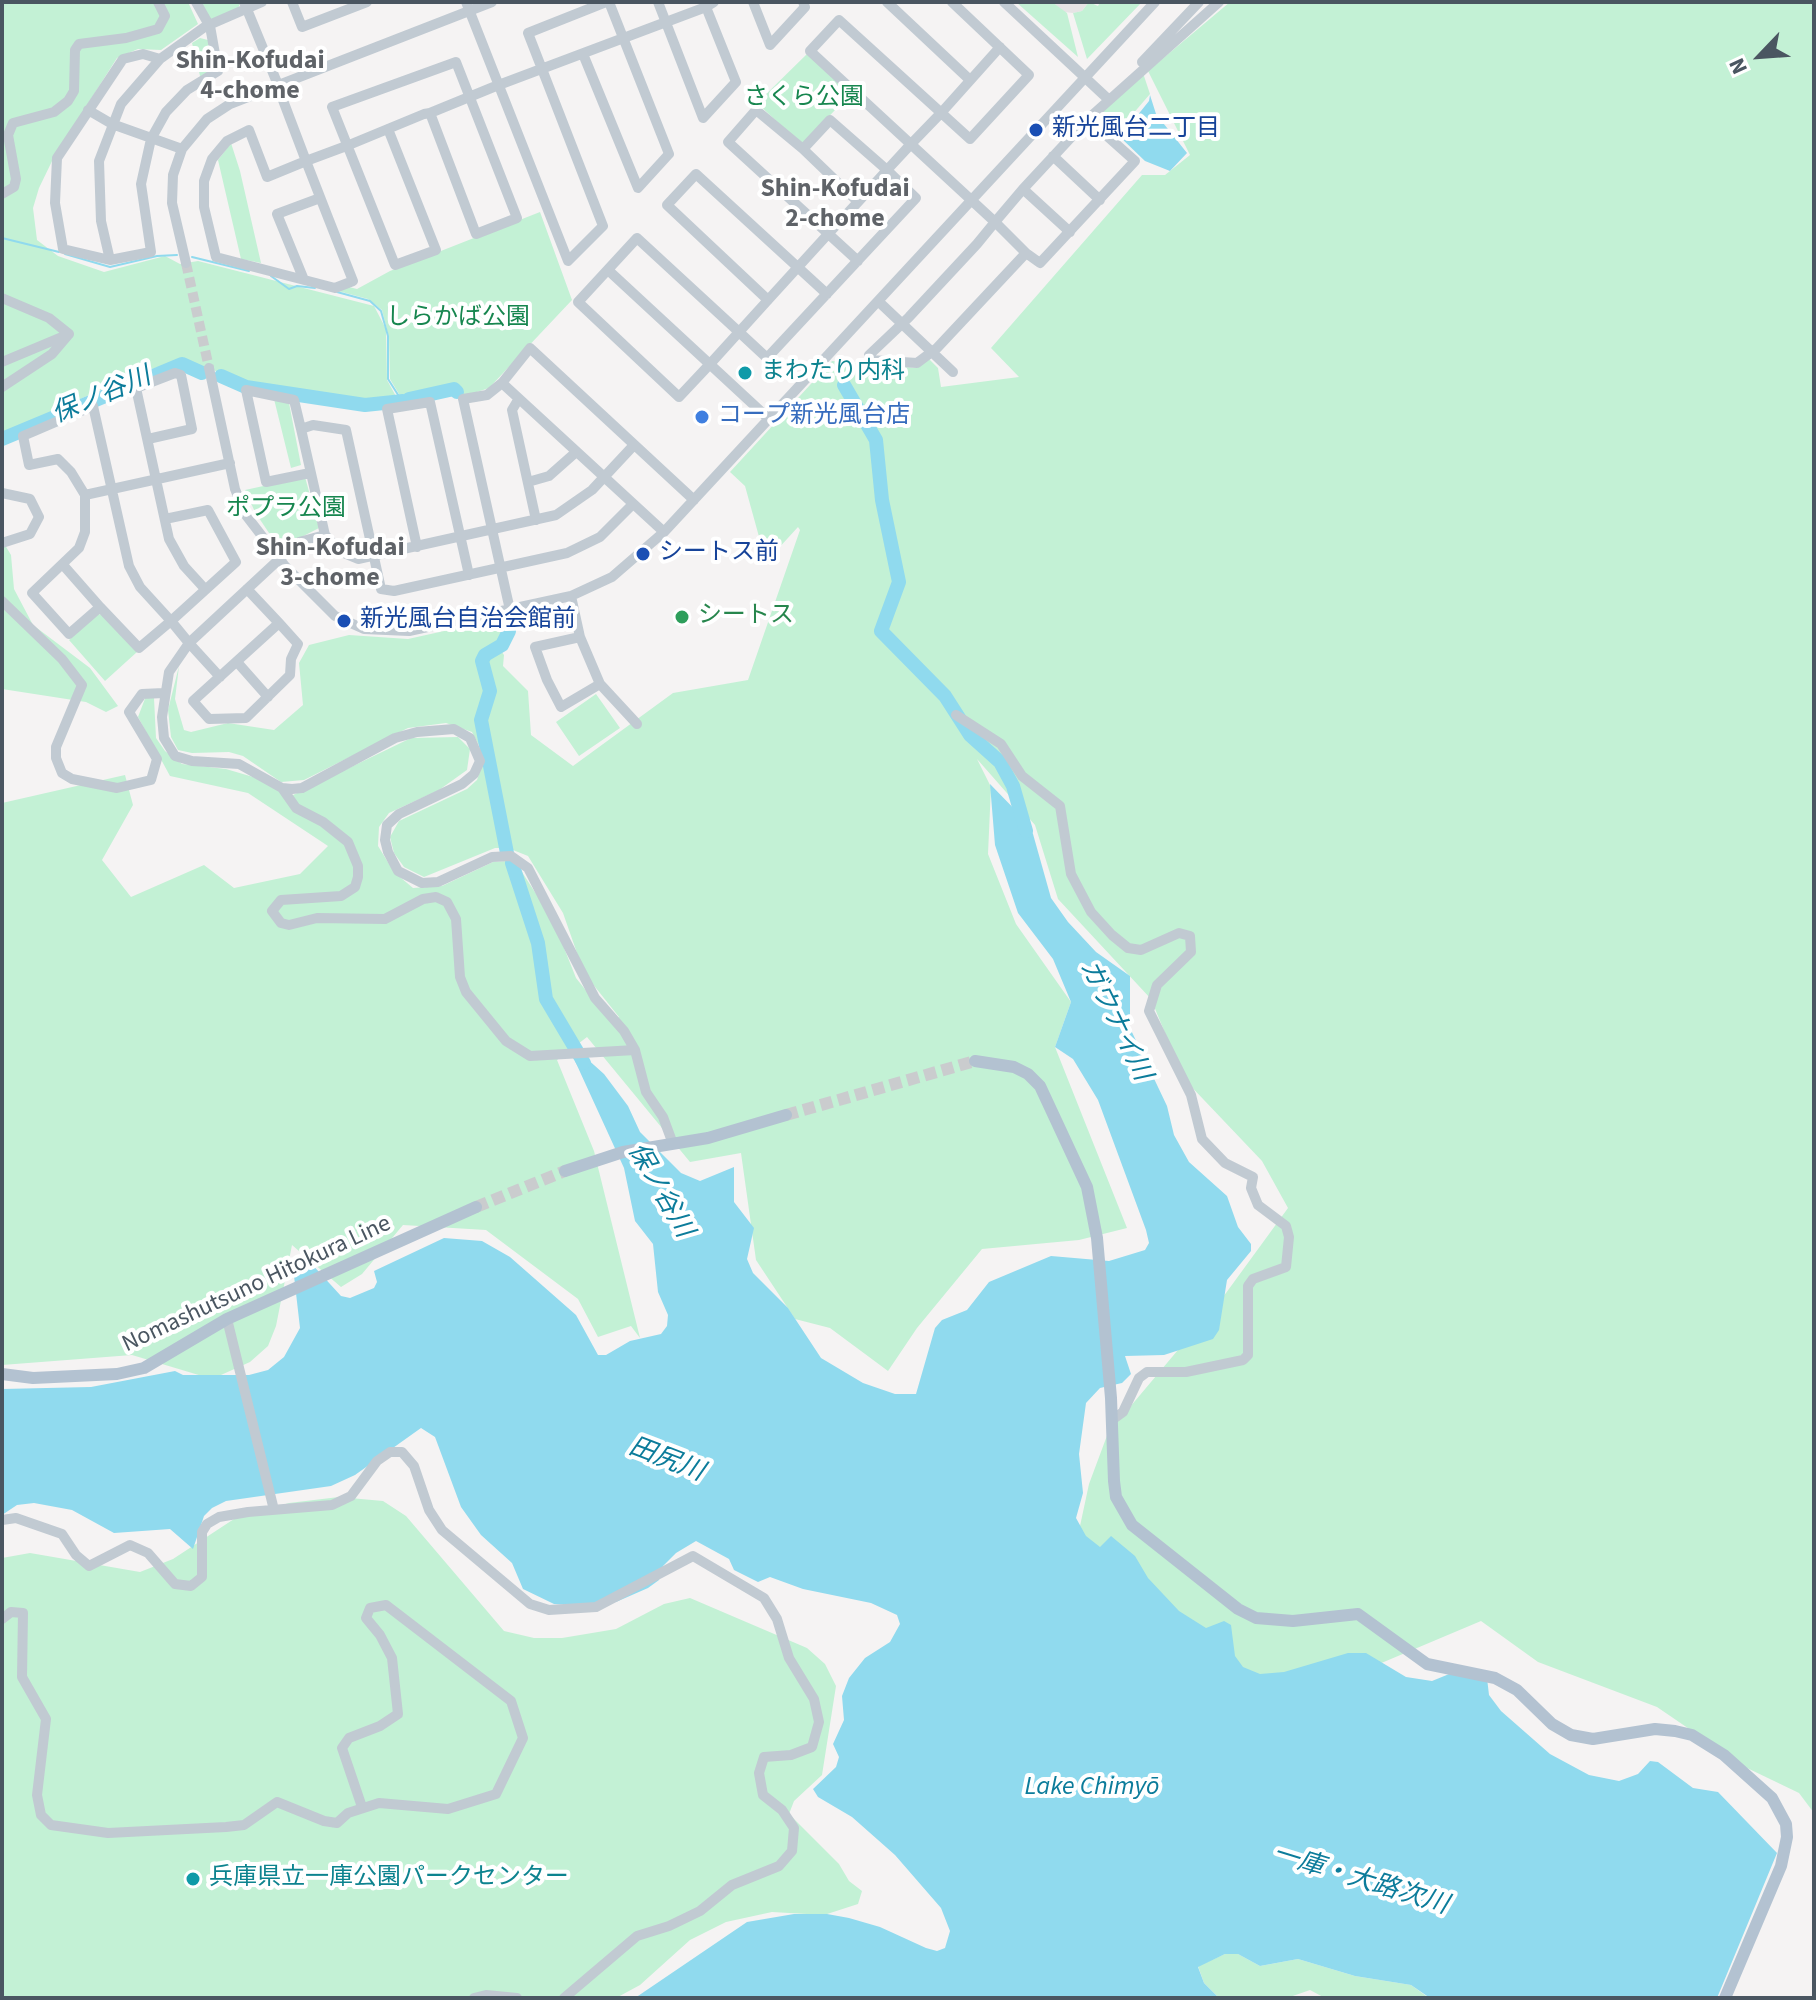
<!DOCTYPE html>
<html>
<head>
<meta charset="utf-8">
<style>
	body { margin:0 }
	#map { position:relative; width:1816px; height:2000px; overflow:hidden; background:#f5f3f3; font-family:"Source Sans 3",sans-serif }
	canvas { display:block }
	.frame { position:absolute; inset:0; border:4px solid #4a5661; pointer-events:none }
	.north { position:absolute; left:1720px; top:16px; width:80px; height:80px; -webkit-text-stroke:6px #fff; paint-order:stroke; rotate:245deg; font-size:22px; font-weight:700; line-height:32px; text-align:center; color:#4a5661 }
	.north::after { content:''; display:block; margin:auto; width:28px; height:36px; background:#4a5661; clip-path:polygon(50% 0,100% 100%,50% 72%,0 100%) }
</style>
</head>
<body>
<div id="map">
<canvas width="1816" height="2000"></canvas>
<div class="frame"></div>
<div class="north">N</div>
</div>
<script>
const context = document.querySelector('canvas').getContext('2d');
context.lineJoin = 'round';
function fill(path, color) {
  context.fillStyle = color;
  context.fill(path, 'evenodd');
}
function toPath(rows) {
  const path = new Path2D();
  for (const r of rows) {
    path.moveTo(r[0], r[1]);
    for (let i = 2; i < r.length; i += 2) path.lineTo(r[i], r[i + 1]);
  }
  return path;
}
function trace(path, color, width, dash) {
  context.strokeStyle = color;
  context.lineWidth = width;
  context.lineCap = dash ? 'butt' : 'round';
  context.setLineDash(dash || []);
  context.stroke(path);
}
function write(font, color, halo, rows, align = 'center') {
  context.font = font + ' "Source Sans 3","Noto Sans JP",sans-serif';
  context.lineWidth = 8;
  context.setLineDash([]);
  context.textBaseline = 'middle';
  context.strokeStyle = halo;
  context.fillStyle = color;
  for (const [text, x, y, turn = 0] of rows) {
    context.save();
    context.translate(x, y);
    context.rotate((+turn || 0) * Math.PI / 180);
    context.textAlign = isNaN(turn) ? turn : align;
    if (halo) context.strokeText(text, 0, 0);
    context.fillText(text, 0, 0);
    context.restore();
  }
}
const education = toPath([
	[1052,2,1089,2,1082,11,1073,13,1064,12]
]);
const green = toPath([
	[2,2,188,2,198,24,161,50,138,49,117,58,54,157,39,188,33,208,37,240,58,256,104,272,165,256,180,264,198,261,374,306,386,329,387,380,398,400,367,404,250,384,184,359,136,374,2,434],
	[201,2,240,2,240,3,238,9,212,22],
	[1016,2,1052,2,1067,13,1078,57],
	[1089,2,1098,6,1100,2,1142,2,1087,59,1073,13,1082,11],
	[1230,2,1814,2,1814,1813,1799,1793,1745,1767,1657,1707,1538,1662,1481,1621,1315,1691,1206,1675,1077,1540,1089,1484,1108,1433,1226,1293,1288,1208,1262,1161,1184,1079,1151,999,1058,899,1035,825,977,759,991,787,988,854,1016,924,1071,1002,1055,1047,1127,1228,1079,1240,982,1249,917,1328,888,1371,830,1328,795,1319,756,1260,741,1153,690,1162,587,1037,557,1060,594,1151,640,1338,631,1326,598,1337,578,1299,486,1230,403,1225,362,1274,341,1287,292,1245,276,1326,268,1346,250,1362,212,1379,132,1355,2,1365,2,803,125,775,133,805,102,860,131,897,204,865,234,888,300,874,328,846,248,793,170,776,138,717,146,696,154,698,156,738,165,751,182,764,226,769,260,779,293,795,411,738,458,737,470,749,467,770,439,790,389,813,379,827,378,846,394,872,413,888,442,886,493,862,506,861,518,866,553,920,576,978,612,1023,619,1017,584,973,563,913,528,856,508,848,495,848,424,877,404,867,394,853,390,837,399,821,467,789,477,780,485,757,472,732,446,723,408,728,304,780,281,782,243,756,229,752,192,753,178,750,171,737,168,710,179,666,175,699,184,730,191,732,228,723,274,730,303,705,299,663,309,645,349,635,408,639,503,618,504,636,482,657,484,660,499,648,504,655,503,666,528,691,531,735,573,766,673,693,748,680,800,530,798,527,766,562,745,486,730,472,832,361,917,368,927,357,938,368,941,387,1019,377,991,348,1142,175,1165,175,1190,155,1148,71],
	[200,38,208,40,215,72,201,80,192,43],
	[807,54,850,94,805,142,800,143,757,103],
	[1139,75,1144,76,1150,94,1113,137,1096,121,1096,115],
	[231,143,240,171,261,263,241,259,218,160],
	[540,212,572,300,489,388,462,397,454,387,402,399,390,379,389,338,382,310,368,299,338,291,349,287,357,289,390,271],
	[274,399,289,403,301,465,291,468],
	[305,477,319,528,284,546,277,545,255,512,245,490],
	[2,540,11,555,14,589,33,625,90,668,118,706,106,712,86,702,2,689],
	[98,614,104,615,137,652,105,681,69,640],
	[596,694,620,728,579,756,556,722],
	[339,1497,383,1501,406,1516,504,1631,534,1638,562,1638,616,1629,664,1604,690,1598,807,1648,825,1664,836,1686,822,1775,794,1801,789,1814,839,1864,849,1881,862,1891,858,1904,824,1915,772,1912,726,1922,690,1940,640,1985,616,1998,2,1998,2,1558,30,1553,140,1572,173,1559,234,1519,289,1503],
	[1225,1954,1238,1954,1260,1966,1298,1959,1355,1976,1411,1985,1429,1998,1325,1998,1310,1990,1287,1998,1219,1998,1204,1983,1198,1966]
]);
const water = toPath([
	[1150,95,1156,114,1187,153,1170,171,1145,161,1120,137,1149,101],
	[990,784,1025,820,1033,834,1051,898,1068,922,1096,952,1130,976,1130,1028,1167,1106,1174,1135,1189,1162,1227,1196,1238,1227,1251,1244,1251,1251,1227,1280,1219,1330,1213,1339,1164,1355,1125,1356,1131,1374,1122,1383,1100,1388,1086,1403,1079,1454,1083,1493,1076,1518,1086,1536,1100,1547,1111,1536,1135,1556,1148,1578,1179,1611,1206,1628,1224,1621,1231,1625,1235,1656,1243,1667,1260,1674,1284,1672,1348,1653,1366,1653,1406,1677,1432,1681,1459,1670,1487,1678,1489,1695,1501,1711,1550,1754,1589,1775,1619,1781,1638,1774,1650,1761,1658,1762,1693,1788,1718,1792,1777,1853,1717,1998,1430,1998,1411,1985,1355,1976,1298,1959,1260,1966,1238,1954,1225,1954,1198,1967,1204,1983,1219,1998,635,1998,747,1922,794,1914,827,1914,849,1918,880,1927,926,1948,937,1951,945,1948,950,1931,941,1908,895,1855,852,1817,818,1797,813,1789,836,1767,839,1757,833,1744,844,1720,842,1696,849,1678,865,1658,890,1642,900,1624,897,1615,871,1603,803,1589,770,1577,758,1582,734,1570,729,1559,696,1541,676,1553,663,1566,659,1580,648,1588,616,1602,583,1606,554,1604,523,1589,512,1563,481,1535,461,1507,435,1437,421,1428,355,1475,331,1486,226,1501,212,1508,204,1516,193,1549,170,1529,114,1533,72,1510,34,1503,17,1505,2,1515,2,1389,91,1387,175,1371,183,1375,249,1375,268,1370,284,1357,300,1328,293,1267,299,1258,309,1261,341,1296,350,1298,374,1288,377,1282,374,1271,444,1238,482,1241,510,1257,576,1315,598,1355,606,1355,630,1341,661,1334,667,1326,668,1315,658,1292,653,1244,635,1221,624,1168,575,1061,575,1048,604,1074,628,1106,640,1132,681,1173,700,1181,734,1167,734,1202,754,1228,747,1259,753,1273,788,1308,821,1358,863,1383,895,1394,916,1394,935,1328,942,1320,967,1310,989,1282,1051,1256,1109,1261,1145,1250,1149,1243,1146,1230,1098,1100,1073,1059,1055,1047,1071,1002,1053,959,1018,913,995,845]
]);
const stream = toPath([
	[2,238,59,252],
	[65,254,110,267,157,256,177,255],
	[192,257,249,271],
	[271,276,289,289,297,286,315,288],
	[337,292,370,301,381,311,388,336,388,379,402,401]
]);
const river = toPath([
	[221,376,246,387,365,405,403,401],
	[844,385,876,440,882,500,899,582,881,631,945,696,970,735,1000,762,1013,786,1026,831],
	[409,399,454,389,457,392],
	[2,439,182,364,202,373],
	[507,618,509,631,502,645,485,655,482,661,490,691,481,720,507,853],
	[512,863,538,943,546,999,584,1063]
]);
const minorTunnel = toPath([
	[186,263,209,368]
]);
const majorTunnel = toPath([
	[786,1115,975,1061],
	[476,1207,565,1171]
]);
const minor = toPath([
	[196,2,209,25,210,26,218,71,187,90,166,112,151,139,141,184,151,252,110,260,101,221,99,161,121,104,160,59,206,26,209,25,262,2],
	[244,2,278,85,281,95,306,161,329,220,353,281,335,288,216,257,204,207,204,181,212,159,227,141,249,130,267,177,306,161,349,145,424,114,430,113,496,86,706,7,714,2],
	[292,2,302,27,367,2],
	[466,2,568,261,603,226,528,33,606,2],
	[658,2,703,118,736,82,706,7],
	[753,2,770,45,805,7,803,2],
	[887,2,970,80],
	[952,2,1029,75,970,139,839,20,810,51,995,222,1026,253,1040,263,1135,161,1088,119,1023,189,995,222,977,244,909,317,869,355,870,360,917,363,937,348,1026,253],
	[1004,2,1108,99],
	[583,54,638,188,669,154,609,2],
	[1142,62,1199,2],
	[88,110,112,124,182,149],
	[1088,119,1219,2],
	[388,129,436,250,395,265,332,107,456,62,517,218,476,234,430,113],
	[803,149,756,110,728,142,858,261],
	[1053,156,1100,200],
	[1023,189,1070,232],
	[2,194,14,187,16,179,8,135,13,123,54,112,68,101,74,91,75,50,79,44,126,38,158,29,165,16,158,2],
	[858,202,803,149,830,120,887,170,916,198,767,358,739,332,637,238,578,302,679,397,710,364,768,300,829,233,858,202,887,170,911,144,941,113,1000,47],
	[110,260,63,249,55,203,57,158,123,59,143,54,160,59],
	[186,263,172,203,173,175,182,149,207,119,230,104,492,2],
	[608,270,769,419],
	[304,280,277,214,320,198],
	[2,298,49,318,69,334],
	[768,300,667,205,696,174,827,294],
	[878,301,953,372],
	[2,362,69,334],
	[209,368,235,489,245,514,285,566,335,616,364,629,409,631,571,596,612,577,664,532,1155,2],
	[502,383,487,395,463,399,510,610],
	[2,387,52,354,69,334],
	[518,400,512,410,536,520],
	[301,429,294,400,246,390,266,482,310,473],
	[148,439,192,429,181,375,175,373,136,388,169,539,184,566,205,589],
	[528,482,549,476,575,453],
	[2,493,30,499,39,517,30,534,2,543],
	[85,495,230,463],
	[633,504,600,537,567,553,394,591,381,589,346,430,313,425,301,429,325,535,299,542,287,552,189,643,169,672,162,717,164,738,175,756,192,761,239,764,282,788,292,789,302,788,395,738,417,732,454,729,470,738,480,761,474,774,462,784,399,814,387,825,385,840,388,852,398,871,422,883,438,882,492,857,511,856,528,868,595,998,624,1031,635,1050,646,1092,663,1117,673,1144],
	[165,519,208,510,236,562,171,621,139,648,100,607,69,634,32,593,79,548,85,532,85,495,71,472,58,459,29,465,23,436,93,406,129,566,140,587,171,621,189,643,220,677],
	[664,532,502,383,530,348,694,500],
	[325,535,341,552,358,559,556,515,592,490,634,445],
	[417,547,387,409,430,402,469,575],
	[64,566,100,607],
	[247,589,279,623,298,644,291,659,290,675,246,718,209,719,193,701,279,623],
	[571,596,580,637,600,684,637,724],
	[2,601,62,659,82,685,56,747,56,758,62,773,72,779,117,788,151,780,157,759,129,712,142,694,164,693],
	[580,637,535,647,547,680,561,707,600,684],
	[237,662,268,697],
	[956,715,1001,744,1022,776,1060,806,1071,874,1091,912,1112,935,1128,948,1141,950,1179,933,1190,936,1191,952,1157,985,1149,1011,1191,1095,1202,1139,1225,1163,1253,1177,1251,1188,1258,1205,1286,1226,1289,1237,1286,1267,1253,1279,1248,1286,1248,1355,1243,1360,1186,1372,1147,1372,1139,1378,1123,1412,1112,1420],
	[282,788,296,808,323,822,348,842,358,866,358,877,355,887,341,896,281,900,272,911,281,923,289,925,317,918,385,919,423,899,436,897,447,902,456,919,460,977,466,992,506,1041,530,1056,635,1050],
	[227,1319,274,1510],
	[2,1520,16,1518,62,1534,76,1555,89,1566,130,1545,148,1553,175,1584,191,1586,202,1577,202,1532,207,1524,219,1517,248,1512,332,1505,351,1496,377,1461,390,1452,402,1452,414,1466,429,1510,442,1530,530,1604,549,1610,596,1607,693,1556,764,1598,777,1619,789,1658,814,1699,819,1722,812,1747,791,1755,764,1757,759,1773,763,1795,782,1810,794,1828,792,1851,779,1866,732,1885,700,1911,669,1926,637,1936,564,1998],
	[2,1619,11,1612,23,1613,22,1677,46,1719,37,1795,41,1815,51,1825,108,1833,226,1827,244,1825,277,1802,324,1821,337,1823,348,1813,379,1803,448,1809,496,1794,523,1738,511,1701,386,1605,370,1608,366,1618,380,1635,392,1658,398,1714,380,1726,349,1738,342,1748,362,1807],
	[474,1998,486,1995,517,1998]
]);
const major = toPath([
	[975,1061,1014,1067,1028,1074,1040,1086,1087,1187,1097,1238,1111,1398,1114,1481,1116,1497,1132,1525,1238,1609,1256,1618,1293,1621,1358,1614,1427,1664,1495,1678,1517,1690,1552,1724,1571,1735,1593,1739,1655,1729,1675,1731,1692,1735,1724,1755,1772,1798,1786,1824,1787,1837,1781,1866,1725,1998],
	[565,1171,623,1152,708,1138,786,1115],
	[2,1374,33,1378,117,1374,144,1368,227,1319,476,1207]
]);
const markers = [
	[1036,130,8,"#1a4fb4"],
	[745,373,8,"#0f9aa8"],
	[702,417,8,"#3f7fe0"],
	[643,554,8,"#1a4fb4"],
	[682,617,8,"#2e9e5b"],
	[344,621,8,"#1a4fb4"],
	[193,1879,8,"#0f9aa8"]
];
const parkNames = [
	["さくら公園",804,99],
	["しらかば公園",458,319],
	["ポプラ公園",286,510]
];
const transitNames = [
	["新光風台二丁目",1052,130],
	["シートス前",659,554],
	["新光風台自治会館前",360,621]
];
const cultureNames = [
	["まわたり内科",761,373],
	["兵庫県立一庫公園パークセンター",209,1879]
];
const shopNames = [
	["コープ新光風台店",718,417]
];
const leisureNames = [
	["シートス",698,617]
];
const streetNames = [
	["Nomashutsuno Hitokura Line",257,1285,-25]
];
const neighbourhoodNames = [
	["Shin-Kofudai",250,62],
	["4-chome",250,92],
	["Shin-Kofudai",835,190],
	["2-chome",835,220],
	["Shin-Kofudai",330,549],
	["3-chome",330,579]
];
const waterNames = [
	["保ノ谷川",102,397,-23],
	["ガウナイ川",1114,1021,64],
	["保ノ谷川",659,1191,60],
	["田尻川",666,1461,21],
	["Lake Chimyō",1092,1788],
	["一庫・大路次川",1360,1881,17]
];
fill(education, '#e6e4e5');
fill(green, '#c3f1d5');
fill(water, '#90daee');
trace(stream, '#90daee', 2);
trace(river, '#90daee', 14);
trace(minorTunnel, '#caccce', 10, [10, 5]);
trace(majorTunnel, '#caccce', 12, [12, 6]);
trace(minor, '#c1cad2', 10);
trace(major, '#b3c2d1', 12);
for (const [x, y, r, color] of markers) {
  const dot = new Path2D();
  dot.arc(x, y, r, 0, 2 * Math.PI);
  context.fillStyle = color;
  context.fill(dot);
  trace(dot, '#fff', 3);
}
write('24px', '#17864f', '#fff', parkNames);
write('24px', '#164399', '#fff', transitNames, 'left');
write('24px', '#0d838f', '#fff', cultureNames, 'left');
write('24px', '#366cbe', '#fff', shopNames, 'left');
write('24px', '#27864d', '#fff', leisureNames, 'left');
write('24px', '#4a5661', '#fff', streetNames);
write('bold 26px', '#5f6368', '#fff', neighbourhoodNames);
write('italic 26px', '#0c7c9b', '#fff', waterNames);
</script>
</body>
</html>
